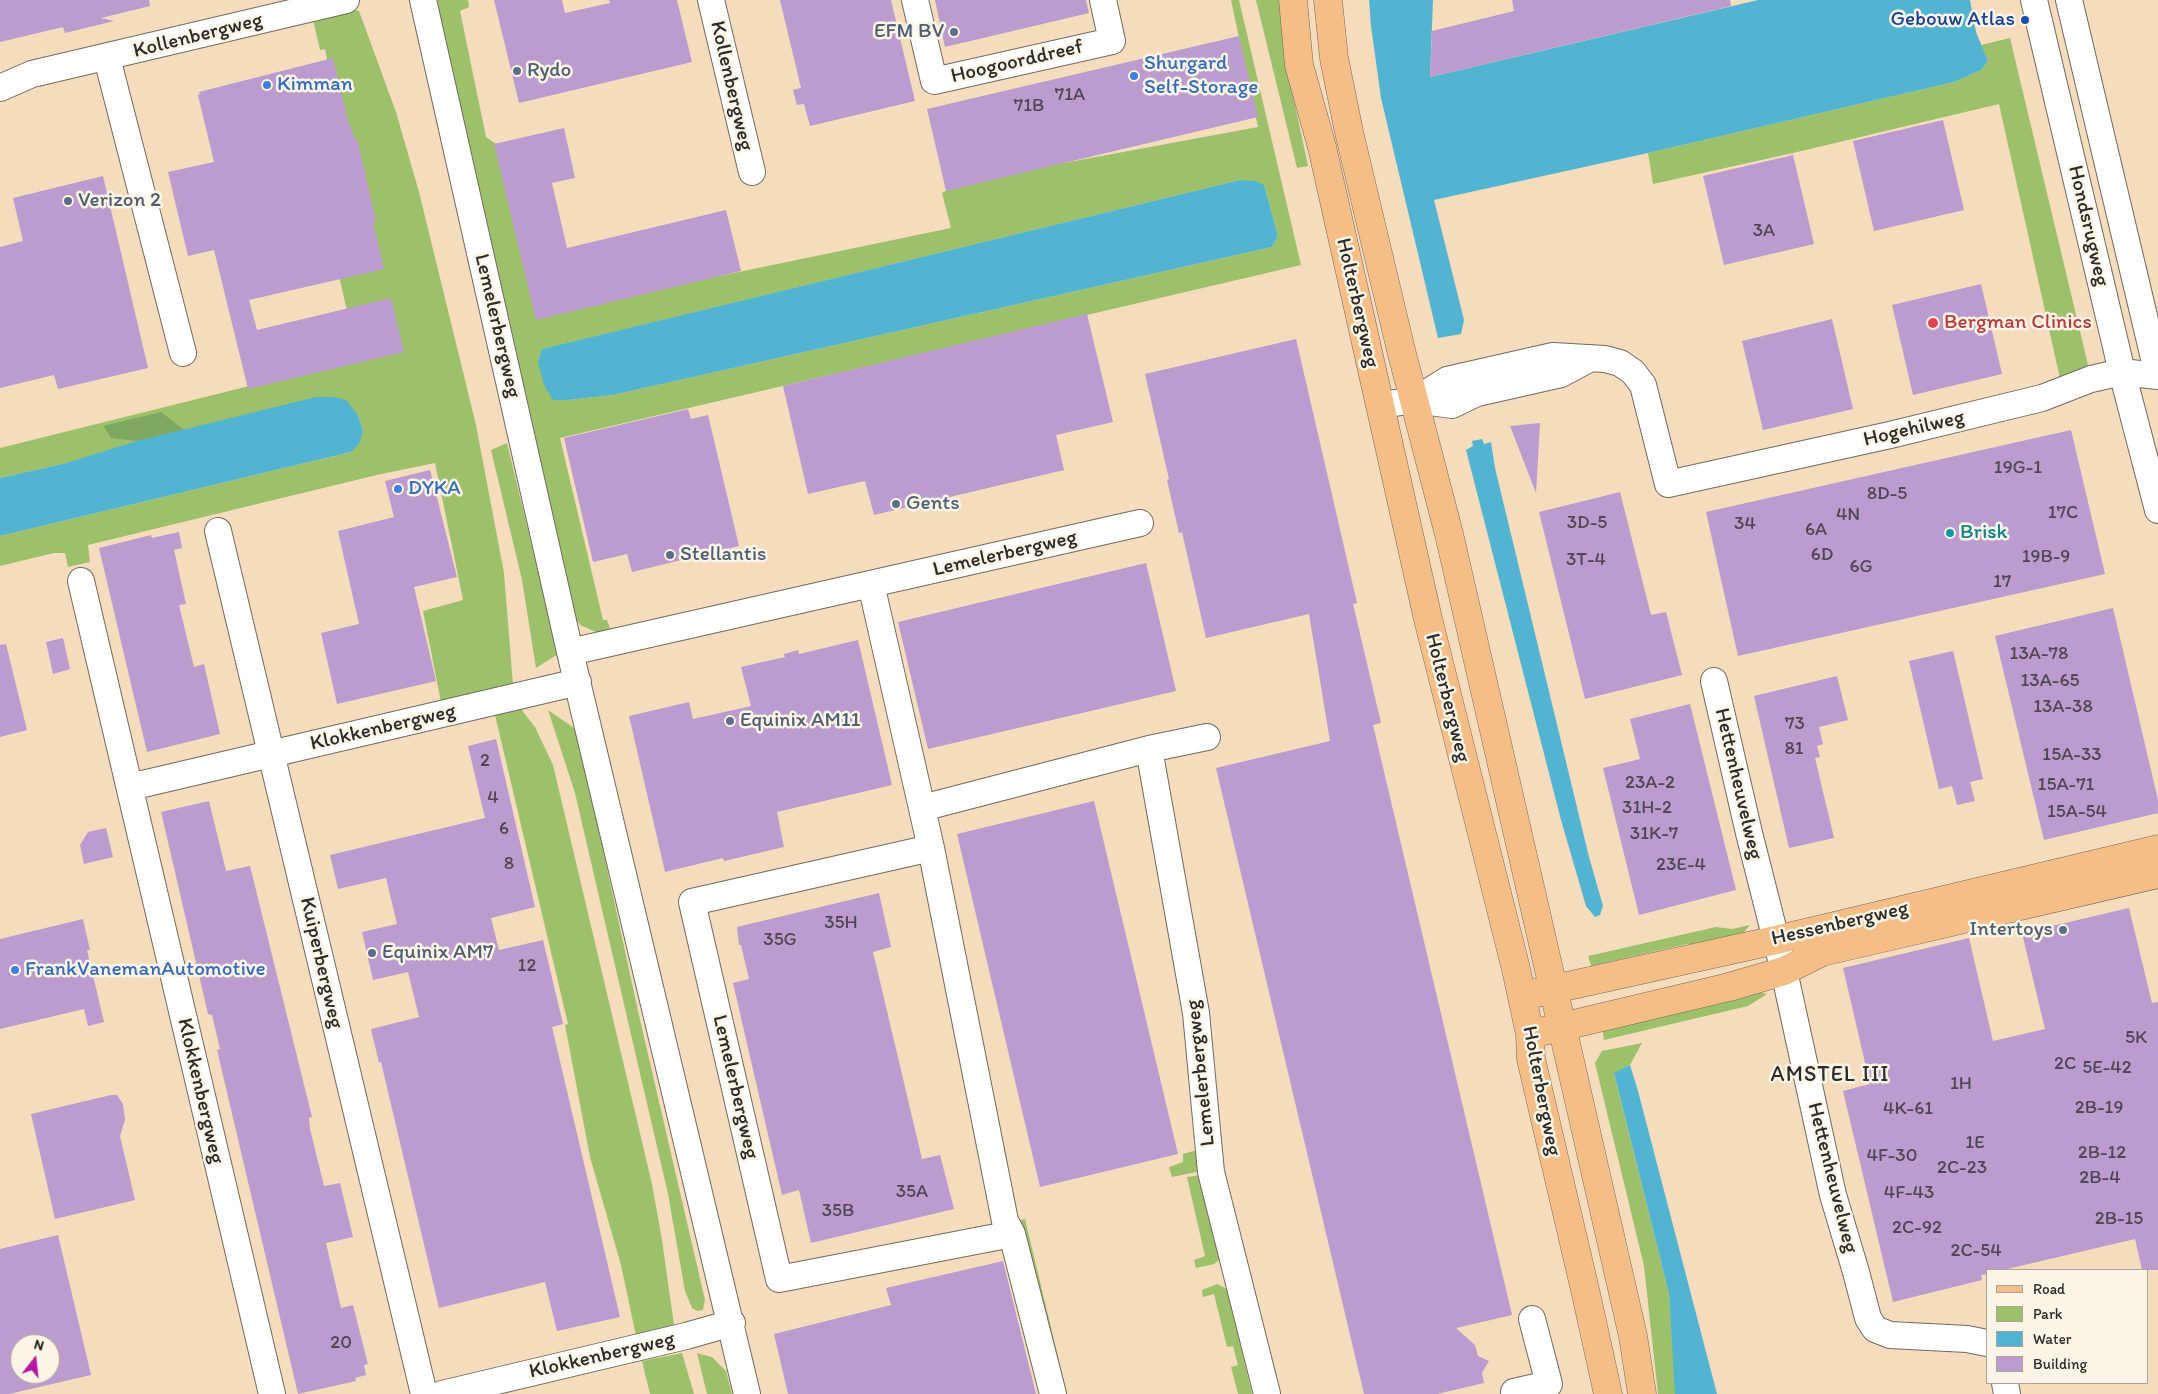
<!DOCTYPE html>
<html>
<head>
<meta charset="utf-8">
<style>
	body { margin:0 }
	#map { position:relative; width:2158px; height:1394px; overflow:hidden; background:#f4dcbd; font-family:Itim,sans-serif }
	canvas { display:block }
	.legend { position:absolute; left:1986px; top:1269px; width:162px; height:115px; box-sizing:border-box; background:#fcf5e5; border:1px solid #a8a49b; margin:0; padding:6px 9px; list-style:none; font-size:15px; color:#2b2b2b }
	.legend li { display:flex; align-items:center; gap:10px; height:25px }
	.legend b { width:25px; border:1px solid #a8a49b }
	.north { position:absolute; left:10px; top:1334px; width:50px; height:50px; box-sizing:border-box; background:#fcf5e5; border:1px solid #a8a49b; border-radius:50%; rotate:16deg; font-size:14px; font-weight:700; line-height:20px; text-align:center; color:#2b2b2b }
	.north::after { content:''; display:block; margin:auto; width:18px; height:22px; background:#b5179e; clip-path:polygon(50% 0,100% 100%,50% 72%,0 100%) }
</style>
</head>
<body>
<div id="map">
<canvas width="2158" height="1394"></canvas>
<ul class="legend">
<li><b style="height:6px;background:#f6be87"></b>Road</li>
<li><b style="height:14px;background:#9dc16b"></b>Park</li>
<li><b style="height:14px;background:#52b4d0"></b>Water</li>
<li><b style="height:14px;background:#bc9cce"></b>Building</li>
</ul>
<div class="north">N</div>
</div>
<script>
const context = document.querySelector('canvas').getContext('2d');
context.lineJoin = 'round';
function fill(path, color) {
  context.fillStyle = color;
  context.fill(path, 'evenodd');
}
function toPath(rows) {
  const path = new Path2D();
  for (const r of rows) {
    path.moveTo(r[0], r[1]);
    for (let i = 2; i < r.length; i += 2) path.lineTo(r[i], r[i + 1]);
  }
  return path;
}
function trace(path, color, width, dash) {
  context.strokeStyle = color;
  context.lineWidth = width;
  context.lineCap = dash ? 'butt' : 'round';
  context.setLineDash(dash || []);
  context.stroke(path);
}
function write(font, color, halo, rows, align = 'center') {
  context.font = font + ' Itim,sans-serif';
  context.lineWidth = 5;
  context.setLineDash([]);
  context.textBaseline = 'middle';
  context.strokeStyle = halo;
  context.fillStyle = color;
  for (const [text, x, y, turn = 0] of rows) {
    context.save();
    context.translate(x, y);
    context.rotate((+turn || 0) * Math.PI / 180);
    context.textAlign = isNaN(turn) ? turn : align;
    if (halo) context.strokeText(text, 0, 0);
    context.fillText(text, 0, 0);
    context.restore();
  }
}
const green = toPath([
	[429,0,468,0,469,7,460,11,486,137,496,144,536,314,951,228,942,193,961,182,1258,127,1231,0,1239,0,1301,265,560,438,603,620,607,620,611,631,596,632,580,625,572,613],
	[1240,180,1264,185,1278,236,1272,247,613,395,568,400,553,400,543,349],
	[1256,0,1280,0,1294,100,1308,166,1297,168],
	[351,9,359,11,396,112,419,192,476,425,504,573,513,685,441,702,423,611,463,600,435,463,381,474,88,545,90,562,68,567,65,553,54,553,0,566,0,536,351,452,363,431,358,415,66,463,0,478,0,448,358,359,331,241,363,234,325,49,320,50,312,15],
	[2010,38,2088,365,2069,380,2061,383,1999,104,1793,153,1653,184,1648,153,1954,82,1981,70,1988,61,1981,45],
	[507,443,558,654,536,668,522,580,491,450],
	[521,709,535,727,553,765,652,1184,662,1240,674,1325,636,1336,621,1265,590,1157,565,1025,568,1024,495,715],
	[548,710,577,730,638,1011,705,1300,703,1310,697,1311,692,1308,685,1291,668,1194,575,793],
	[1750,925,1737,941,1718,946,1687,944,1591,966,1588,956,1716,927,1732,929],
	[1747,989,1767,994,1748,1006,1604,1040,1602,1027],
	[1642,1043,1630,1065,1614,1074,1669,1294,1676,1394,1658,1394,1644,1266,1595,1063,1602,1051],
	[1197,1150,1201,1171,1172,1177,1169,1167,1183,1162,1183,1154],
	[1201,1175,1220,1259,1214,1264,1196,1268,1194,1260,1205,1256,1187,1177],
	[1025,1219,1067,1394,1060,1394,1013,1222],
	[1217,1284,1227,1289,1252,1394,1238,1394,1231,1367,1238,1365,1233,1346,1227,1347,1214,1294,1203,1297,1202,1290],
	[682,1353,694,1394,650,1394,642,1361],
	[697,1353,712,1357,726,1371,732,1394,707,1394]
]);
const forest = toPath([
	[161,412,184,430,137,441,111,438,103,426]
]);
const water = toPath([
	[1369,0,1433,0,1430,77,1758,0,1970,0,1976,32,1988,61,1981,70,1954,82,1648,153,1434,200,1464,320,1461,334,1438,338,1381,98,1371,26],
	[1240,180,1256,181,1264,185,1278,236,1272,247,613,395,568,400,553,400,544,385,538,362,542,349],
	[316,397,334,397,346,400,358,415,363,431,359,444,351,452,0,536,0,478,66,463,137,441],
	[1482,439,1484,444,1491,442,1495,468,1589,857,1603,906,1600,915,1595,917,1586,906,1561,820,1466,450,1473,446,1472,441],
	[1630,1065,1638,1091,1717,1394,1675,1394,1669,1294,1614,1073]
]);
const building = toPath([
	[0,0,149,0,150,6,101,18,114,21,65,33,63,27,0,42],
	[494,0,562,0,565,13,610,3,609,0,677,0,692,62,519,103],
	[780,0,891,0,915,101,810,126,804,104,797,105,793,90,801,88],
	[935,0,1086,0,1089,13,945,47],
	[1512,0,1730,0,1731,6,1430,77,1432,31,1514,11],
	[1239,36,1258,117,946,191,927,109],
	[333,58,349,125,351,127,354,139,357,138,376,221,373,222,384,269,249,300,257,330,391,298,404,352,248,389,214,250,188,256,168,172,214,162,198,95,200,94,199,92],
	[1943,120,1964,210,1874,231,1853,141],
	[564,128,575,178,552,183,567,248,726,210,741,271,536,320,494,144],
	[1793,155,1814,244,1724,265,1703,176],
	[103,176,148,368,58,389,54,375,0,388,0,247,23,241,13,198],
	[1981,284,2002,374,1913,395,1892,305],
	[1087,314,1113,422,1056,435,1064,470,874,515,865,481,808,494,783,386],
	[1832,319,1853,409,1763,430,1742,341],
	[1296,339,1357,603,1353,604,1381,723,1373,725,1512,1315,1456,1328,1475,1345,1478,1356,1489,1361,1482,1373,1484,1383,1437,1394,1364,1394,1216,768,1330,741,1309,614,1206,638,1182,532,1179,533,1167,480,1169,479,1145,374],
	[688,409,691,419,708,415,739,546,632,572,627,554,593,562,564,438],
	[1540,423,1536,493,1510,426],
	[2071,430,2105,574,1738,656,1706,512],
	[430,470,457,577,414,587,436,681,337,704,321,633,359,624,338,531,394,517,385,481],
	[1620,492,1651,615,1666,612,1682,675,1585,699,1539,512],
	[179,532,182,548,174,550,186,604,179,605,194,667,204,664,220,734,147,752,99,548,151,535,152,538],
	[1146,563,1176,691,928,749,898,622],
	[2113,608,2158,800,2158,813,2044,840,1995,636],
	[63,638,70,669,53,674,46,642],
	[858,640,892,785,777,812,784,847,724,861,723,858,665,872,629,716,689,702,693,719,751,706,741,667,785,657,784,654,798,650,799,654],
	[6,644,27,730,0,737,0,645],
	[1953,651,1983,779,1970,782,1975,801,1957,805,1952,786,1939,789,1909,661],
	[1837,676,1848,720,1819,727,1823,744,1817,746,1820,757,1815,758,1834,838,1789,848,1754,696],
	[1690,704,1736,890,1639,915,1603,768,1640,759,1630,719],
	[496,739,535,907,491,918,499,950,543,940,563,1024,552,1027,620,1317,557,1331,545,1282,439,1308,381,1062,379,1063,371,1029,419,1017,408,972,373,980,362,932,397,924,386,878,338,889,330,855,485,818,468,746],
	[209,801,226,871,250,866,312,1117,309,1118,310,1129,324,1186,340,1183,353,1237,326,1243,341,1308,353,1305,368,1364,364,1365,366,1375,355,1378,356,1381,298,1394,217,1050,220,1049,212,1015,208,1014,161,812],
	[1094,801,1178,1154,1040,1187,957,834],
	[106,828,113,857,84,864,80,845,88,832],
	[879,893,891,947,873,952,922,1159,940,1155,954,1209,811,1243,799,1190,782,1195,733,983,749,979,741,945,739,945,737,927],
	[2129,908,2152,1003,2158,1002,2158,1270,2142,1270,2135,1239,2003,1270,1987,1270,1987,1274,1981,1275,1982,1280,1893,1302,1843,1091,1870,1084,1843,968,1969,938,1993,1041,2045,1029,2022,933],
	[83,919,90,950,87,950,104,1022,88,1026,84,1009,0,1029,0,939],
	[111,1095,117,1095,123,1104,125,1120,120,1136,135,1200,55,1219,31,1114],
	[58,1235,91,1375,9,1394,0,1394,0,1249],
	[20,1344,50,1344,50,1374,20,1374],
	[1003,1261,1036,1394,788,1394,774,1334,891,1305,886,1288]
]);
const minor = toPath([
	[423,0,570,652,747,1394],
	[711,0,752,172],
	[915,0,934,81,1112,41,1103,0],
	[2034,0,2122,372,2158,510],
	[2069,0,2158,375],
	[107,58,183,353],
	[0,88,32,74,346,0],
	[1415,400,1447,380,1553,356,1605,359,1620,363,1633,372,1643,385,1668,484,1890,435,2042,398,2091,379,2122,372,2158,376],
	[1381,405,1415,400,1452,405,1477,393,1561,374,1589,359],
	[218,531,424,1394],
	[81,581,272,1394],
	[871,584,931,848,1005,1221,1012,1234,1053,1394],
	[570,652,1140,523],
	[1714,681,1749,833,1784,971,1833,1195,1856,1272,1868,1318,1875,1329,1890,1335,1967,1339,1987,1343],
	[1149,749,1196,1013,1211,1172,1267,1394],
	[130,787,578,682],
	[922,808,1149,749,1207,737],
	[931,848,692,902,779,1279,1012,1234],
	[2005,1383,2007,1394],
	[1514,1392,1549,1384,1532,1319],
	[442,1394,686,1336,732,1323]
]);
const major = toPath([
	[1293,0,1299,65,1322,147,1428,619,1516,969,1530,1034,1531,1059,1586,1294,1608,1394],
	[1328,0,1334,58,1349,132,1401,350,1449,534,1633,1336,1642,1394],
	[1536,993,1776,940,2158,849],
	[1544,1031,1729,987,1784,971,1822,952,2158,874]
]);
const markers = [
	[2025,20,5,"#1a4fb4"],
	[954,32,5,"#5c6f8a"],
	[517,71,5,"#5c6f8a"],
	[1134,76,5,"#3f7fe0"],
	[267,85,5,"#3f7fe0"],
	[68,201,5,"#5c6f8a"],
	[1933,323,6,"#e0444e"],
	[398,489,5,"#3f7fe0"],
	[896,504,5,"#5c6f8a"],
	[1950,533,5,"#0f9aa8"],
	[670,555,5,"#5c6f8a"],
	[730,721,5,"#5c6f8a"],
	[2063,930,5,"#5c6f8a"],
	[372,953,5,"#5c6f8a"],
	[15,970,5,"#3f7fe0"]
];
const numberNames = [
	["71A",1070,95],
	["71B",1029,106],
	["3A",1764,231],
	["19G-1",2018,468],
	["8D-5",1887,494],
	["17C",2063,513],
	["4N",1848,515],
	["3D-5",1587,523],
	["34",1745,524],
	["6A",1816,530],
	["6D",1822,555],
	["19B-9",2046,557],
	["3T-4",1586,560],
	["6G",1861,567],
	["17",2002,582],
	["13A-78",2039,654],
	["13A-65",2050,681],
	["13A-38",2063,707],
	["73",1795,724],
	["81",1794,749],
	["15A-33",2072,755],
	["2",485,761],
	["23A-2",1650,783],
	["15A-71",2066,785],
	["4",493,798],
	["31H-2",1647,808],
	["15A-54",2077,812],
	["6",504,829],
	["31K-7",1654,834],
	["8",509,864],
	["23E-4",1681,865],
	["35H",841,923],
	["35G",780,940],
	["12",527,966],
	["5K",2136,1038],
	["2C",2065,1064],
	["5E-42",2107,1068],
	["1H",1961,1084],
	["2B-19",2099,1108],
	["4K-61",1908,1109],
	["1E",1975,1143],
	["2B-12",2102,1153],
	["4F-30",1892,1156],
	["2C-23",1962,1168],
	["2B-4",2100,1178],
	["35A",912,1192],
	["4F-43",1909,1193],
	["35B",838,1211],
	["2B-15",2119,1219],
	["2C-92",1917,1228],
	["2C-54",1976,1251],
	["20",341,1343]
];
const transitNames = [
	["Gebouw Atlas",2015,20]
];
const serviceNames = [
	["EFM BV",944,32,"right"],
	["Rydo",527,71],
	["Verizon 2",78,201],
	["Gents",906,504],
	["Stellantis",680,555],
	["Equinix AM11",740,721],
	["Intertoys",2053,930,"right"],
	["Equinix AM7",382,953]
];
const streetNames = [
	["Kollenbergweg",198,36,-14],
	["Hoogoorddreef",1017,62,-13],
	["Kollenbergweg",731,86,77],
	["Hondsrugweg",2088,226,77],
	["Holterbergweg",1357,303,77],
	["Lemelerbergweg",497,326,77],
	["Hogehilweg",1914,429,-13],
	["Lemelerbergweg",1005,554,-13],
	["Holterbergweg",1447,698,76],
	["Klokkenbergweg",383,728,-13],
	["Hettenheuvelweg",1738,784,77],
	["Hessenbergweg",1840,924,-13],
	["Kuiperbergweg",321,963,77],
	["Lemelerbergweg",1201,1073,-96],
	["Lemelerbergweg",735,1087,77],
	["Klokkenbergweg",200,1091,77],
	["Holterbergweg",1541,1091,79],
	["Hettenheuvelweg",1832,1178,76],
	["Klokkenbergweg",602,1356,-13]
];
const shopNames = [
	["Shurgard",1144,64],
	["Self-Storage",1144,88],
	["Kimman",277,85],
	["DYKA",408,489],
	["FrankVanemanAutomotive",25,970]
];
const healthNames = [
	["Bergman Clinics",1944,323]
];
const cultureNames = [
	["Brisk",1960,533]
];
const neighbourhoodNames = [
	["AMSTEL III",1830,1075]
];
fill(green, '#9dc16b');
fill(forest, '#7ea75f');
fill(water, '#52b4d0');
fill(building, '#bc9cce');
trace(minor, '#71695e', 28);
trace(major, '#71695e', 29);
trace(minor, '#fff', 26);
trace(major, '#f6be87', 28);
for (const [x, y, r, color] of markers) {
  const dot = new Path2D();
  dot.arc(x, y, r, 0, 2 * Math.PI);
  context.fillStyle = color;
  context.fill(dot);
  trace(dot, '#fcf5e5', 2);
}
write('19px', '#4f4754', null, numberNames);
write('21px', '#164399', '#fcf5e5', transitNames, 'right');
write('21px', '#4e5e75', '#fcf5e5', serviceNames, 'left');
write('21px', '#2b2b2b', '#fcf5e5', streetNames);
write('21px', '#366cbe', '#fcf5e5', shopNames, 'left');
write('21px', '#be3a42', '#fcf5e5', healthNames, 'left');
write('21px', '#0d838f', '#fcf5e5', cultureNames, 'left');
context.letterSpacing = '1px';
write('22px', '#2b2b2b', '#fcf5e5', neighbourhoodNames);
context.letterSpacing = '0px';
</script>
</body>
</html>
